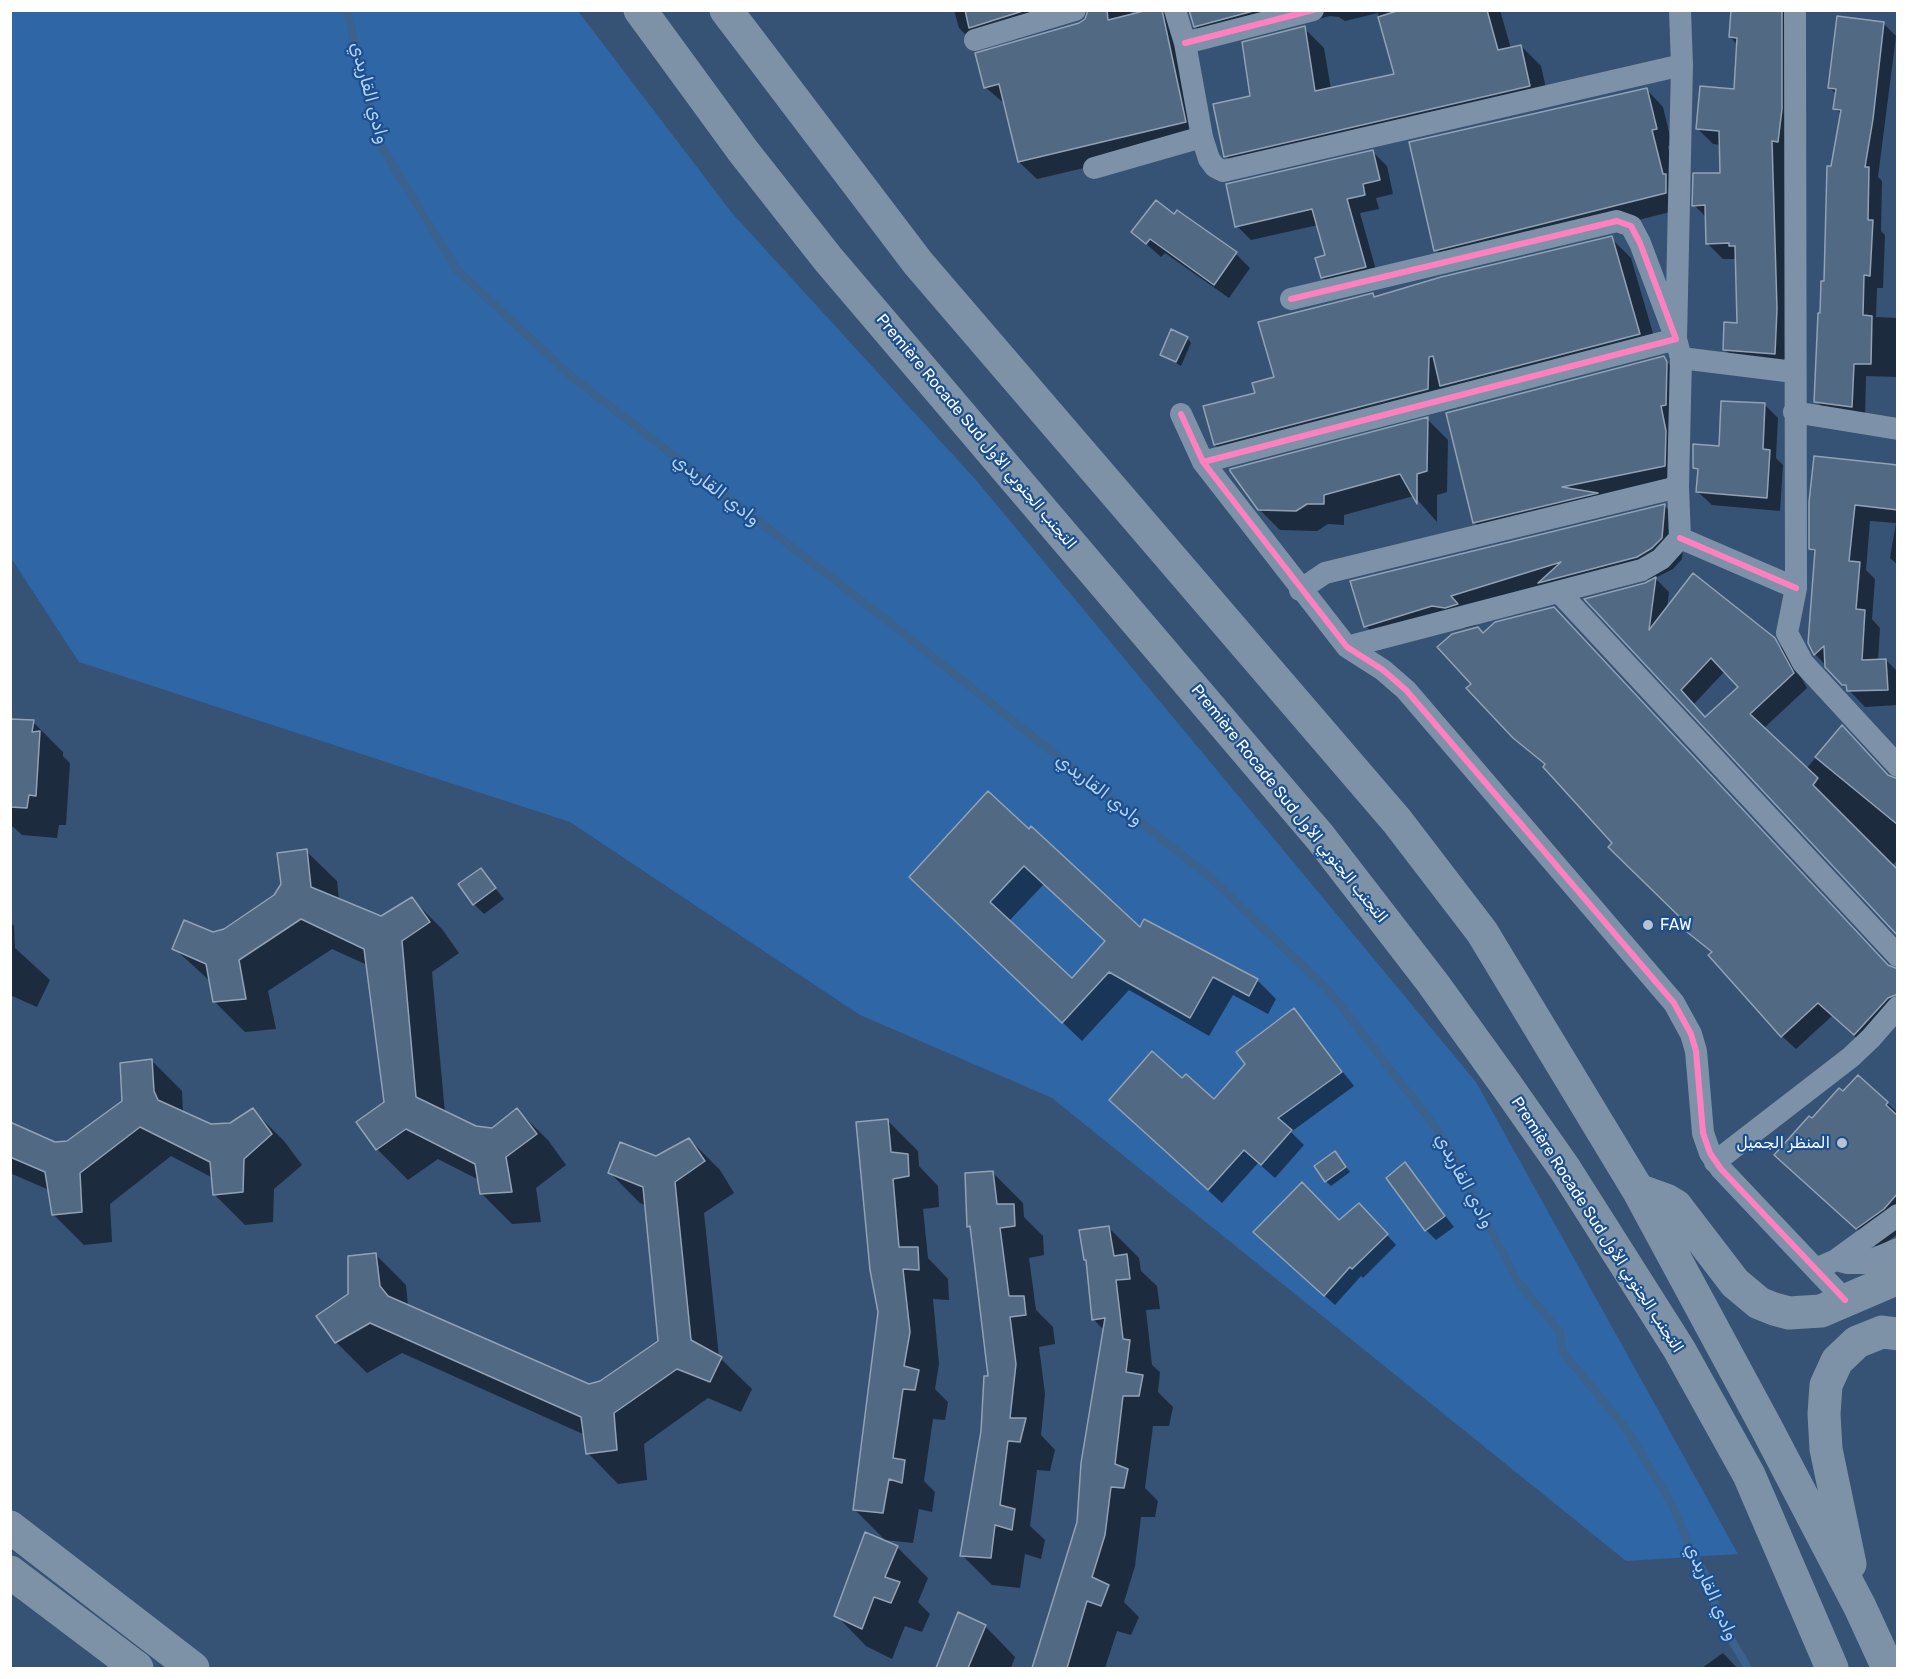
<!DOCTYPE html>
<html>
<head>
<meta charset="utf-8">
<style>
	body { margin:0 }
	#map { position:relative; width:1908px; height:1679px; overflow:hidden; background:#365274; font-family:Rubik,sans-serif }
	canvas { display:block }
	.frame { position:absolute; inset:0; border:12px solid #fff; pointer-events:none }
</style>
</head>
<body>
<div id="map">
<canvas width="1908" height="1679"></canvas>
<div class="frame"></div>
</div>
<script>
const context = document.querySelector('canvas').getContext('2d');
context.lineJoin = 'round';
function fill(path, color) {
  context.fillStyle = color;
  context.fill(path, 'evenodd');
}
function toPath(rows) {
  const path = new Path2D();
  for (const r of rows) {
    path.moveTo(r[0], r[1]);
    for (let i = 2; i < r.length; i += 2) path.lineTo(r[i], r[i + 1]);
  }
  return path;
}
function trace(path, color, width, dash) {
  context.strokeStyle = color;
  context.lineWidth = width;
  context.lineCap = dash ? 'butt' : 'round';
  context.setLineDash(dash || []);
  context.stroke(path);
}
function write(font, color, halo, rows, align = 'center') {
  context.font = font + ' Rubik,Cairo,sans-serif';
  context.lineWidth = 4.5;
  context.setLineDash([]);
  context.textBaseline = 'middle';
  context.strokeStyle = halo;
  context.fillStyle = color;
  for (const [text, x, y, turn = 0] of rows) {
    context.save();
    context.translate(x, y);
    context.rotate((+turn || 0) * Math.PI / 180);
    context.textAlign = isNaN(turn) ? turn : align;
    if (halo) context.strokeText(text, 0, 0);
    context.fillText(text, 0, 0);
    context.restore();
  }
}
const green = toPath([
	[10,11,578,11,732,213,976,480,1476,1082,1738,1554,1626,1561,1052,1098,860,1015,570,822,79,662,11,558]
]);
const shadow = toPath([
	[954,10,1131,10,1132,16,1163,10,1179,26,1203,140,1037,179,1019,162,1005,104,985,87,1086,20,1088,15,977,46,959,28],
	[1190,10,1500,10,1511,49,1521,46,1541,66,1550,106,1246,176,1226,156,1251,97,1304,28,1324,48,1331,89,1396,75,1378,13,1345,21,1339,17,1330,16,1215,46,1195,26],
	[1732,10,1804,10,1790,369,1740,364,1724,349,1738,324,1736,259,1723,259,1708,244,1707,218,1694,205,1722,174,1721,145,1713,144,1697,128,1735,91,1738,45,1730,37],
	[1883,23,1896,36,1878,177,1882,181,1881,231,1885,235,1883,288,1877,288,1876,317,1898,318,1898,377,1866,376,1865,419,1829,414,1816,401,1832,167,1842,115,1835,108,1837,95,1829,87],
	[1647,90,1663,107,1672,145,1668,146,1682,209,1452,267,1436,250],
	[1373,152,1387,166,1393,194,1376,198,1379,209,1360,213,1379,281,1337,291,1322,277,1327,256,1318,225,1251,240,1237,226],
	[1178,212,1236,254,1250,268,1229,298,1165,253,1161,257,1133,232,1174,216],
	[1611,238,1631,258,1659,354,1235,464,1215,445,1257,394,1373,295,1376,298],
	[1187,338,1191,343,1181,366,1162,354],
	[1663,358,1682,377,1683,484,1493,541,1474,522],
	[1765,405,1778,418,1776,458,1783,465,1780,511,1712,505,1698,492,1700,472,1695,468],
	[1427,419,1448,440,1447,492,1437,495,1437,522,1414,496,1344,515,1344,525,1328,524,1317,531,1280,530,1259,509],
	[1898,466,1898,565,1890,558,1896,523,1870,521,1866,570,1875,579,1872,619,1880,628,1878,660,1886,660,1898,672,1898,705,1865,707,1815,654,1809,642,1816,554,1811,549,1811,502],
	[1665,506,1685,526,1682,559,1673,569,1655,578,1669,592,1667,609,1774,639,1788,654,1807,688,1763,729,1806,769,1842,727,1898,785,1898,859,1892,866,1898,933,1587,600,1646,584,1655,578,1560,603,1469,617,1477,625,1466,628,1454,626,1386,647,1366,626],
	[1725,671,1740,687,1706,718,1694,704],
	[1484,634,1889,968,1898,970,1898,1016,1868,1048,1832,1016,1796,1049,1782,1036,1712,953,1689,932,1692,927,1546,766,1514,737,1473,684],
	[10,720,33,722,63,752,63,756,70,763,66,825,59,825,57,838,22,835,10,824],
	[988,793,1141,929,1257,980,1276,999,1268,1014,1233,995,1209,1036,1129,990,1082,1041,930,896],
	[1044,884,1107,942,1072,980,1009,921],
	[306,851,337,881,339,900,381,918,412,899,442,929,459,953,432,972,445,1113,476,1128,492,1130,517,1110,548,1140,566,1165,536,1188,541,1222,512,1224,481,1193,479,1180,438,1159,408,1180,377,1149,386,1103,367,965,332,949,268,991,276,1029,245,1032,214,1001,211,982,174,948,225,931,275,896],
	[480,870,504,899,484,914,474,904],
	[10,922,14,926,15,948,50,980,37,1007,10,995],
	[1294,1010,1354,1086,1291,1132,1304,1145,1275,1178,1258,1163,1222,1203,1124,1114,1183,1080,1214,1101],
	[152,1061,182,1091,183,1113,211,1126,230,1125,253,1110,284,1141,302,1165,274,1189,273,1222,245,1225,215,1195,213,1178,171,1156,110,1204,112,1242,84,1245,54,1215,49,1190,10,1173,10,1124,55,1143,67,1143,124,1102],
	[1843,1093,1887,1103,1898,1113,1898,1234,1878,1248,1776,1155],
	[887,1120,918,1151,919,1166,938,1186,939,1207,923,1209,928,1258,948,1279,949,1300,933,1299,939,1364,935,1389,948,1402,945,1420,933,1419,924,1481,935,1492,932,1512,919,1509,913,1543,885,1540,854,1509,880,1312],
	[689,1139,720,1170,734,1193,704,1213,719,1357,752,1389,741,1412,708,1398,644,1444,647,1480,618,1484,588,1453,585,1435,402,1353,367,1373,336,1342,350,1294,376,1255,406,1285,408,1306,589,1385,601,1382,660,1342,647,1206,640,1203,610,1173,657,1157],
	[1339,1158,1350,1172,1331,1186,1326,1181],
	[1405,1164,1454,1227,1436,1240,1426,1230],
	[993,1173,1023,1203,1024,1217,1043,1236,1044,1255,1029,1258,1036,1310,1053,1327,1055,1344,1039,1347,1045,1394,1041,1435,1055,1450,1050,1471,1037,1470,1030,1526,1045,1540,1041,1559,1025,1554,1020,1588,992,1585,962,1555,990,1378,973,1230,969,1226],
	[1369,1215,1396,1245,1363,1278,1361,1276,1335,1305,1265,1242],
	[1108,1227,1139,1258,1141,1271,1157,1286,1160,1309,1146,1310,1152,1365,1160,1372,1158,1392,1173,1407,1169,1426,1153,1426,1145,1488,1158,1501,1155,1517,1141,1517,1135,1566,1124,1602,1139,1617,1131,1635,1117,1631,1105,1668,1032,1668,1079,1522,1105,1331,1093,1319,1088,1262,1085,1259],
	[866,1534,897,1547,928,1578,918,1602,930,1614,922,1632,905,1626,892,1659,866,1646,836,1615],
	[958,1614,985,1626,1015,1657,1011,1668,938,1668],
	[1723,1653,1737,1668,1702,1668]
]);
const stream = toPath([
	[347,10,378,141,457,270,571,376,885,619,1211,878,1329,991,1444,1138,1517,1281,1560,1332,1562,1351,1627,1430,1673,1506,1693,1555,1709,1580,1718,1617,1748,1668]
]);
const building = toPath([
	[965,10,1026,10,969,28,965,10],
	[1088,10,1107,10,1108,20,1148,10,1162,10,1186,122,1018,162,999,84,984,88,975,53,1079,23,1085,19,1088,10],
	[1189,10,1257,10,1194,27,1189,10],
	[1400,10,1487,10,1498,50,1521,45,1530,86,1224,157,1213,104,1250,96,1242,42,1305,26,1315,91,1394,74,1378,17,1400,10],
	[1731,10,1782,10,1782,109,1778,142,1772,141,1777,309,1775,354,1723,350,1724,322,1737,323,1735,246,1729,246,1729,243,1706,244,1705,205,1692,206,1693,173,1720,173,1719,131,1696,129,1700,86,1734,89,1737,38,1729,37,1731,10],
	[1837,16,1884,22,1873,119,1865,167,1869,167,1868,220,1873,220,1870,276,1864,275,1863,315,1872,316,1871,364,1854,364,1852,407,1814,402,1818,313,1820,313,1821,281,1824,281,1827,166,1831,166,1841,110,1833,109,1836,89,1828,88,1837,16],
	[1647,88,1657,129,1652,130,1663,174,1666,174,1666,193,1434,251,1409,142,1647,88],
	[1373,150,1380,180,1363,184,1365,195,1347,199,1366,267,1321,278,1315,258,1325,255,1312,209,1235,227,1226,184,1373,150],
	[1156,200,1174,214,1177,210,1237,252,1214,285,1150,239,1146,244,1131,232,1156,200],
	[1612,236,1640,334,1440,386,1433,356,1429,357,1428,389,1214,445,1203,406,1255,393,1252,383,1274,377,1258,322,1373,293,1374,297,1441,277,1612,236],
	[1171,329,1188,337,1176,362,1160,355,1171,329],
	[1664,356,1667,362,1666,405,1661,406,1666,431,1665,466,1562,487,1598,493,1473,523,1446,413,1664,356],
	[1721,401,1765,403,1763,449,1770,450,1767,498,1696,492,1698,469,1693,468,1693,444,1719,446,1721,401],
	[1428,417,1427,471,1417,474,1417,504,1400,474,1324,495,1324,504,1307,504,1296,511,1258,510,1230,471,1230,469,1428,417],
	[1814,456,1898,465,1898,510,1855,505,1849,561,1860,562,1856,609,1865,610,1862,660,1886,659,1888,690,1847,691,1846,685,1842,685,1825,667,1824,646,1814,655,1808,643,1815,550,1809,549,1809,502,1814,456],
	[1665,504,1662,538,1652,548,1637,557,1538,583,1561,562,1451,596,1458,604,1445,608,1432,606,1364,627,1350,581,1665,504],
	[1693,573,1775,638,1794,673,1750,714,1818,778,1813,785,1898,870,1898,936,1584,599,1645,583,1656,577,1649,630,1693,573],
	[1711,658,1738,687,1705,717,1681,690,1711,658],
	[1554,607,1888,965,1898,969,1898,994,1888,998,1854,1035,1818,1003,1781,1037,1708,955,1712,952,1687,932,1690,927,1608,847,1612,843,1543,767,1545,764,1513,738,1466,688,1471,684,1437,647,1452,634,1478,627,1483,633,1495,622,1554,607],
	[10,719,34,720,32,732,40,731,36,796,29,795,27,808,10,807,10,719],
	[1842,725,1888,775,1898,779,1898,825,1815,757,1842,725],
	[988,791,1029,829,1031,826,1140,927,1144,919,1258,979,1249,996,1213,977,1190,1018,1109,972,1062,1023,909,877,988,791],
	[1024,866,1105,941,1072,978,990,902,1024,866],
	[307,849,311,887,381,916,412,897,430,922,402,941,416,1097,476,1126,492,1128,517,1108,537,1134,506,1157,512,1192,480,1194,475,1164,406,1129,376,1150,356,1122,384,1102,364,949,301,919,239,960,246,999,213,1002,206,964,172,949,184,920,213,932,224,929,274,895,281,884,277,853,307,849],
	[481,868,496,888,473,905,458,884,481,868],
	[1294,1008,1342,1072,1278,1118,1292,1130,1261,1165,1244,1150,1208,1190,1109,1100,1152,1051,1182,1078,1186,1074,1214,1099,1245,1064,1236,1052,1294,1008],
	[152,1059,154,1091,158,1100,211,1124,230,1123,253,1108,272,1134,244,1159,243,1192,213,1195,210,1162,140,1127,80,1173,82,1212,52,1215,45,1172,10,1157,10,1122,55,1142,67,1141,122,1101,120,1063,152,1059],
	[1858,1075,1888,1102,1886,1105,1898,1116,1898,1193,1884,1209,1856,1229,1774,1155,1809,1116,1812,1118,1839,1088,1843,1091,1858,1075],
	[888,1119,891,1152,908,1154,909,1176,893,1179,899,1247,918,1247,919,1270,903,1269,910,1332,904,1366,919,1370,915,1390,903,1389,893,1458,905,1460,902,1483,889,1479,883,1513,853,1510,878,1312,870,1270,856,1122,888,1119],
	[689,1138,705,1161,675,1182,691,1340,722,1357,710,1382,677,1369,614,1413,617,1450,586,1454,581,1417,370,1323,335,1343,316,1316,348,1294,348,1256,376,1253,380,1286,388,1296,589,1384,600,1381,658,1341,643,1187,608,1173,620,1142,656,1156,689,1138],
	[1335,1151,1346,1167,1325,1182,1314,1166,1335,1151],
	[1405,1162,1445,1216,1425,1231,1386,1178,1405,1162],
	[993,1171,997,1204,1014,1204,1015,1226,1000,1228,1009,1296,1024,1296,1026,1315,1010,1317,1016,1364,1010,1418,1026,1418,1020,1442,1008,1441,1000,1505,1015,1509,1012,1530,995,1525,991,1558,960,1556,981,1431,984,1376,988,1376,970,1226,967,1227,965,1173,993,1171],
	[1302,1182,1339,1220,1359,1203,1388,1234,1352,1269,1350,1267,1324,1296,1253,1232,1302,1182],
	[1109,1226,1114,1256,1127,1254,1130,1279,1116,1280,1123,1339,1130,1340,1126,1372,1143,1375,1139,1396,1123,1396,1115,1464,1128,1469,1124,1488,1111,1487,1105,1535,1092,1577,1109,1585,1101,1606,1087,1601,1067,1668,1032,1668,1077,1522,1081,1463,1105,1318,1092,1320,1086,1260,1084,1260,1079,1230,1109,1226],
	[865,1532,898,1546,885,1577,900,1582,891,1603,874,1597,862,1629,834,1616,865,1532],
	[958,1612,986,1625,968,1668,936,1668,958,1612]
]);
const street = toPath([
	[1175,10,1185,43,1202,137,1209,159,1215,167,1223,171,1682,65],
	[1795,10,1796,588,1787,633,1803,663,1898,766],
	[975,40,1075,10],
	[1185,43,1313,10],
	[1094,168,1202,137],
	[1681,358,1794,372],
	[1794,412,1898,429],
	[1181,414,1203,462,1347,647,1383,670,1406,690,1674,1003,1691,1034,1696,1051,1703,1133,1710,1153,1721,1169,1845,1300],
	[1203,462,1676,339,1640,243,1631,226,1617,221,1291,299],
	[1680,538,1796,588],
	[1300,590,1325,573,1678,487],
	[1560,593,1898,956],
	[1347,647,1642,570,1661,559,1680,538,1678,487,1681,358,1676,339,1682,65,1680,10],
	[1715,1162,1851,1057,1871,1038,1898,1007],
	[1836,1260,1847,1263,1865,1263,1898,1249],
	[1818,1268,1836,1260,1898,1215]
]);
const highway = toPath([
	[640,10,743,151,828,259,1320,837,1432,982,1504,1082,1565,1169,1679,1349,1749,1475,1832,1668],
	[726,10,918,263,1397,821,1482,932,1638,1190,1766,1427,1860,1607,1888,1668],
	[1638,1190,1666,1200,1676,1206,1735,1283,1759,1303,1774,1309,1789,1313,1821,1311,1898,1278],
	[10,1527,193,1668],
	[1850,1564,1826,1449,1824,1414,1826,1385,1837,1361,1857,1342,1882,1332,1898,1334],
	[10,1572,137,1668]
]);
const cycleway = toPath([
	[1185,43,1313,10],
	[1181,414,1203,462,1347,647,1383,670,1406,690,1674,1003,1691,1034,1696,1051,1703,1133,1710,1153,1721,1169,1845,1300],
	[1203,462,1676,339,1640,243,1631,226,1617,221,1291,299],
	[1680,538,1796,588]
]);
const markers = [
	[1648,925,6,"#b9c2ce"],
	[1842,1143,6,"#b9c2ce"]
];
const streetNames = [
	["Première Rocade Sud التجنب الجنوبي الأول",976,432,50],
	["Première Rocade Sud التجنب الجنوبي الأول",1289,804,51],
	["Première Rocade Sud التجنب الجنوبي الأول",1597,1225,57]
];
const poiNames = [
	["FAW",1660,925],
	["المنظر الجميل",1830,1143,"right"]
];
const waterNames = [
	["وادي القاريدي",369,93,75],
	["وادي القاريدي",716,490,38],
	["وادي القاريدي",1099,790,38],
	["وادي القاريدي",1464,1181,62],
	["وادي القاريدي",1711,1592,66]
];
fill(green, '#2f66a5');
fill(shadow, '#0007');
trace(stream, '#3b618d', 8);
fill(building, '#526984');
trace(building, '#92a2b6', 1.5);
trace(street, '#7d92a8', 22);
trace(highway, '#7e92a7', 33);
trace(cycleway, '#ff80c0', 6);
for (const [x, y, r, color] of markers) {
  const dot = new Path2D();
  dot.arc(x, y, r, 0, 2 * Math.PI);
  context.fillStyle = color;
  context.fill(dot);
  trace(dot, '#1b4f8f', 2);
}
write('16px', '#fff', '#1b4f8f', streetNames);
write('16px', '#fff', '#1b4f8f', poiNames, 'left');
write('italic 18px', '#b5d3f5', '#1b4f8f', waterNames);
</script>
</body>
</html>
